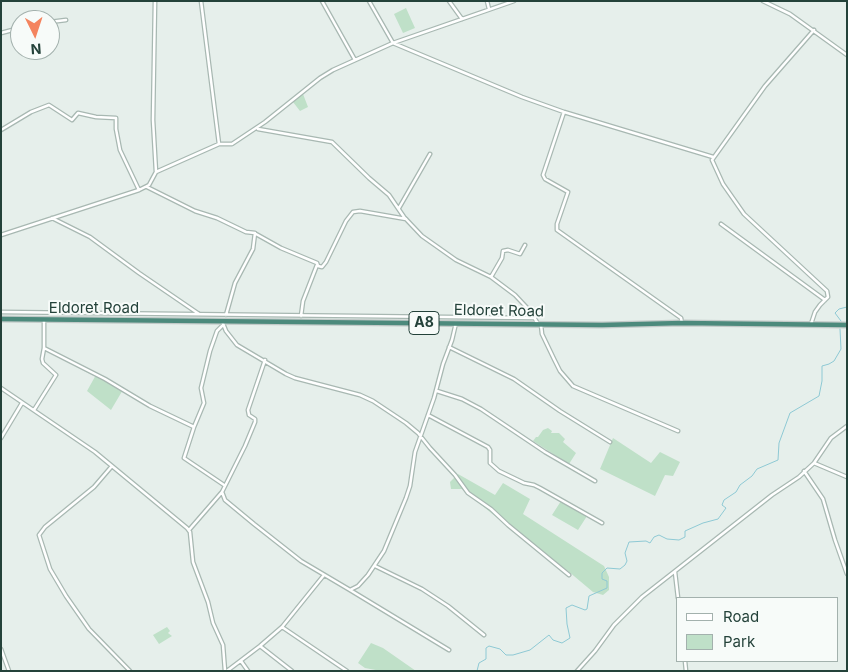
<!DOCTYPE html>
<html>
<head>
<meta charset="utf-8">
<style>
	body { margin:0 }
	#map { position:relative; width:848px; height:672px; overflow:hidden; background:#e6efeb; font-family:Inter,sans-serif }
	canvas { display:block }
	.frame { position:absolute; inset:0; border:2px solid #24423a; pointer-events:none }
	.legend { position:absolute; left:676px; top:597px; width:162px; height:65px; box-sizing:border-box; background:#f7fbf9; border:1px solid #a3b1ad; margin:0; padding:6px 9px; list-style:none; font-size:15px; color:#24423a }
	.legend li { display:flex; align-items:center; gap:10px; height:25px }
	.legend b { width:25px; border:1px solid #a3b1ad }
	.north { position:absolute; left:10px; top:10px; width:50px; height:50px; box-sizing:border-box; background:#f7fbf9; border:1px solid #a3b1ad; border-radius:50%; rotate:176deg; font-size:14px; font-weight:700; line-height:20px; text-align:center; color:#24423a }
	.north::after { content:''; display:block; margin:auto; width:18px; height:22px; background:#f4845f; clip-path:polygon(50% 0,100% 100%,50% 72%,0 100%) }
</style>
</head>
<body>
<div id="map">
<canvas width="848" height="672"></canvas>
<div class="frame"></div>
<ul class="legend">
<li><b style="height:6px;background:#fff"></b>Road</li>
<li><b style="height:14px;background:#bfe0c8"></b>Park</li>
</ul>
<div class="north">N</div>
</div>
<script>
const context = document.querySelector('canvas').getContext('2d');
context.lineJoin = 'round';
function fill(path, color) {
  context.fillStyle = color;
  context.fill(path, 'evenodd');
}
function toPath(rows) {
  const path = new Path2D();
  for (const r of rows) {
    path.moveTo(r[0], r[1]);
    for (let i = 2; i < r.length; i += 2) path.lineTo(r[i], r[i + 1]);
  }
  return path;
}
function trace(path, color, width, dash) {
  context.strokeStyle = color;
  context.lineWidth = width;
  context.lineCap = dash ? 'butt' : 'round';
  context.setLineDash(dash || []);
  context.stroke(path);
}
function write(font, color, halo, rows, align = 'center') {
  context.font = font + ' Inter,sans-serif';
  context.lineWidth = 4;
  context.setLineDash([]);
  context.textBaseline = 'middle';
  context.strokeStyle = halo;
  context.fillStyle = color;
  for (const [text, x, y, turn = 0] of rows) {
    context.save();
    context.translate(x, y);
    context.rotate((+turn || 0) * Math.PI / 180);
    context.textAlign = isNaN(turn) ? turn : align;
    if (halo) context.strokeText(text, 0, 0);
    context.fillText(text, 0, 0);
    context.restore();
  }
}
const green = toPath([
	[406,8,415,28,403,33,394,14],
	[303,94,308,107,300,111,293,102],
	[97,373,124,388,111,410,87,391],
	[548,428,552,431,551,433,559,433,565,439,563,442,576,453,569,464,533,441,536,437,538,437,543,430],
	[613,438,651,463,660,452,680,462,673,476,665,475,655,496,600,469],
	[458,474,495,495,503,483,530,499,523,514,604,566,609,577,609,590,603,595,593,592,568,571,524,540,462,489,451,489,450,482],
	[561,501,587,516,578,530,552,515],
	[167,627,170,631,168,633,172,636,159,644,153,635],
	[371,643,383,648,416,671,381,671,365,668,358,663]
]);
const stream = toPath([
	[841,321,835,313,839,309,847,307],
	[477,671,479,663,486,659,486,648,489,646,500,649,506,655,513,655,530,650,549,635,553,640,562,643,570,638,567,624,566,608,572,605,585,610,587,609,589,596,607,588,607,581,602,579,602,573,607,568,620,569,625,565,627,561,625,553,629,542,646,541,650,543,654,537,659,535,667,539,679,540,685,537,685,531,703,523,718,519,726,508,722,505,724,500,736,492,740,485,752,476,757,469,778,460,779,443,790,413,819,396,822,381,822,366,829,364,834,361,841,349,840,329]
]);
const minor = toPath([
	[155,1,153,120,156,172],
	[201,1,219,144,232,144,265,122,320,78,333,70,393,43,514,1],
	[322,1,355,60],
	[369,1,393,43,522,97,564,112,713,157],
	[449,1,462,19],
	[487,1,489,9],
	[763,1,790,14,847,55],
	[50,22,66,20],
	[1,33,20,28],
	[564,112,543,175,545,179,568,192,557,224,557,230,681,318,682,323],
	[258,129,332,142,369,178,389,195,404,217,422,236,456,260,491,277,515,295,531,312,538,324],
	[1,130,31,112,49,105,72,120,78,113,96,117,116,118,116,129,120,150,139,190],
	[147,187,195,211,217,218,246,232,255,233,253,249,235,283,226,315],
	[399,208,430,154],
	[52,218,90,237,139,273,199,314],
	[721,224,825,300],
	[256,234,281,248,317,263,318,266,322,267,326,262,346,221,353,212,360,211,406,219],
	[1,235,139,190,149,185,156,172,219,144],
	[491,277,502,258,503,251,508,250,520,254,525,245],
	[1,312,535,318],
	[301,316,303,301,317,265],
	[222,321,226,331,237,345,286,374,295,378,360,395,373,401,406,423,418,433,430,448,455,475,468,493,491,509,508,525,569,575],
	[811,324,815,312,820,305,828,297,827,291,744,214,723,184,712,160,765,86,814,30],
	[541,325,542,334,554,359,560,371,573,386,678,431],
	[449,347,514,379,560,411,610,442],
	[44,348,105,379,150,406,194,427,184,458,224,485],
	[1,388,95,452,187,528,190,532,193,562,208,602,213,623,223,645,225,671],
	[437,391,462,399,481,409,545,452,595,481],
	[34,410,56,375,43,363,42,359,44,348,44,320],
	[428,415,488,447,490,450,490,463,499,471,524,483,534,485,540,488,602,523],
	[194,427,204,403,201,388,210,351,217,331,222,326],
	[1,438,22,403],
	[814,463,847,477],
	[112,466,94,487,45,527,39,535,50,569,66,596,89,629,130,671],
	[804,471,823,499,835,540,847,574],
	[222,492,225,500,254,524,301,561,350,590,358,586,368,575,384,551,406,498,410,486,415,452,434,398,443,364,452,340,456,323],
	[189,530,222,492,245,446,255,422,255,419,249,415,248,410,265,360],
	[375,566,422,589,448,606,484,635],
	[675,572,678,598],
	[350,590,449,650],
	[282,627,347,671],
	[260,646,292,671],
	[1,649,9,671],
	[241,661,248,671],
	[685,661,686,671],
	[227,671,260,646,282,627,324,575],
	[577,671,595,651,614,625,642,597,772,495,799,477,814,463,831,438,847,426]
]);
const trunk = toPath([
	[1,319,602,325,682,323,847,325]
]);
const shields = [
	[424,323,30]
];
const shieldNames = [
	["A8",424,323]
];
const streetNames = [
	["Eldoret Road",94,308],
	["Eldoret Road",499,311,1]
];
fill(green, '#bfe0c8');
trace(stream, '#8ec9d4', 1);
trace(minor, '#a8b8b2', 5);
trace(trunk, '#c2cac8', 7);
trace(minor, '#fff', 2.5);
trace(trunk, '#4c8a7c', 4.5);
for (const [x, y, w] of shields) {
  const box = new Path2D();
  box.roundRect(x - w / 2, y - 11.5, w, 23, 4);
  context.fillStyle = '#f7fbf9';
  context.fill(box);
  trace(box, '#24423a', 1);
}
write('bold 14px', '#24423a', null, shieldNames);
write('15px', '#24423a', '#f7fbf9', streetNames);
</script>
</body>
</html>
